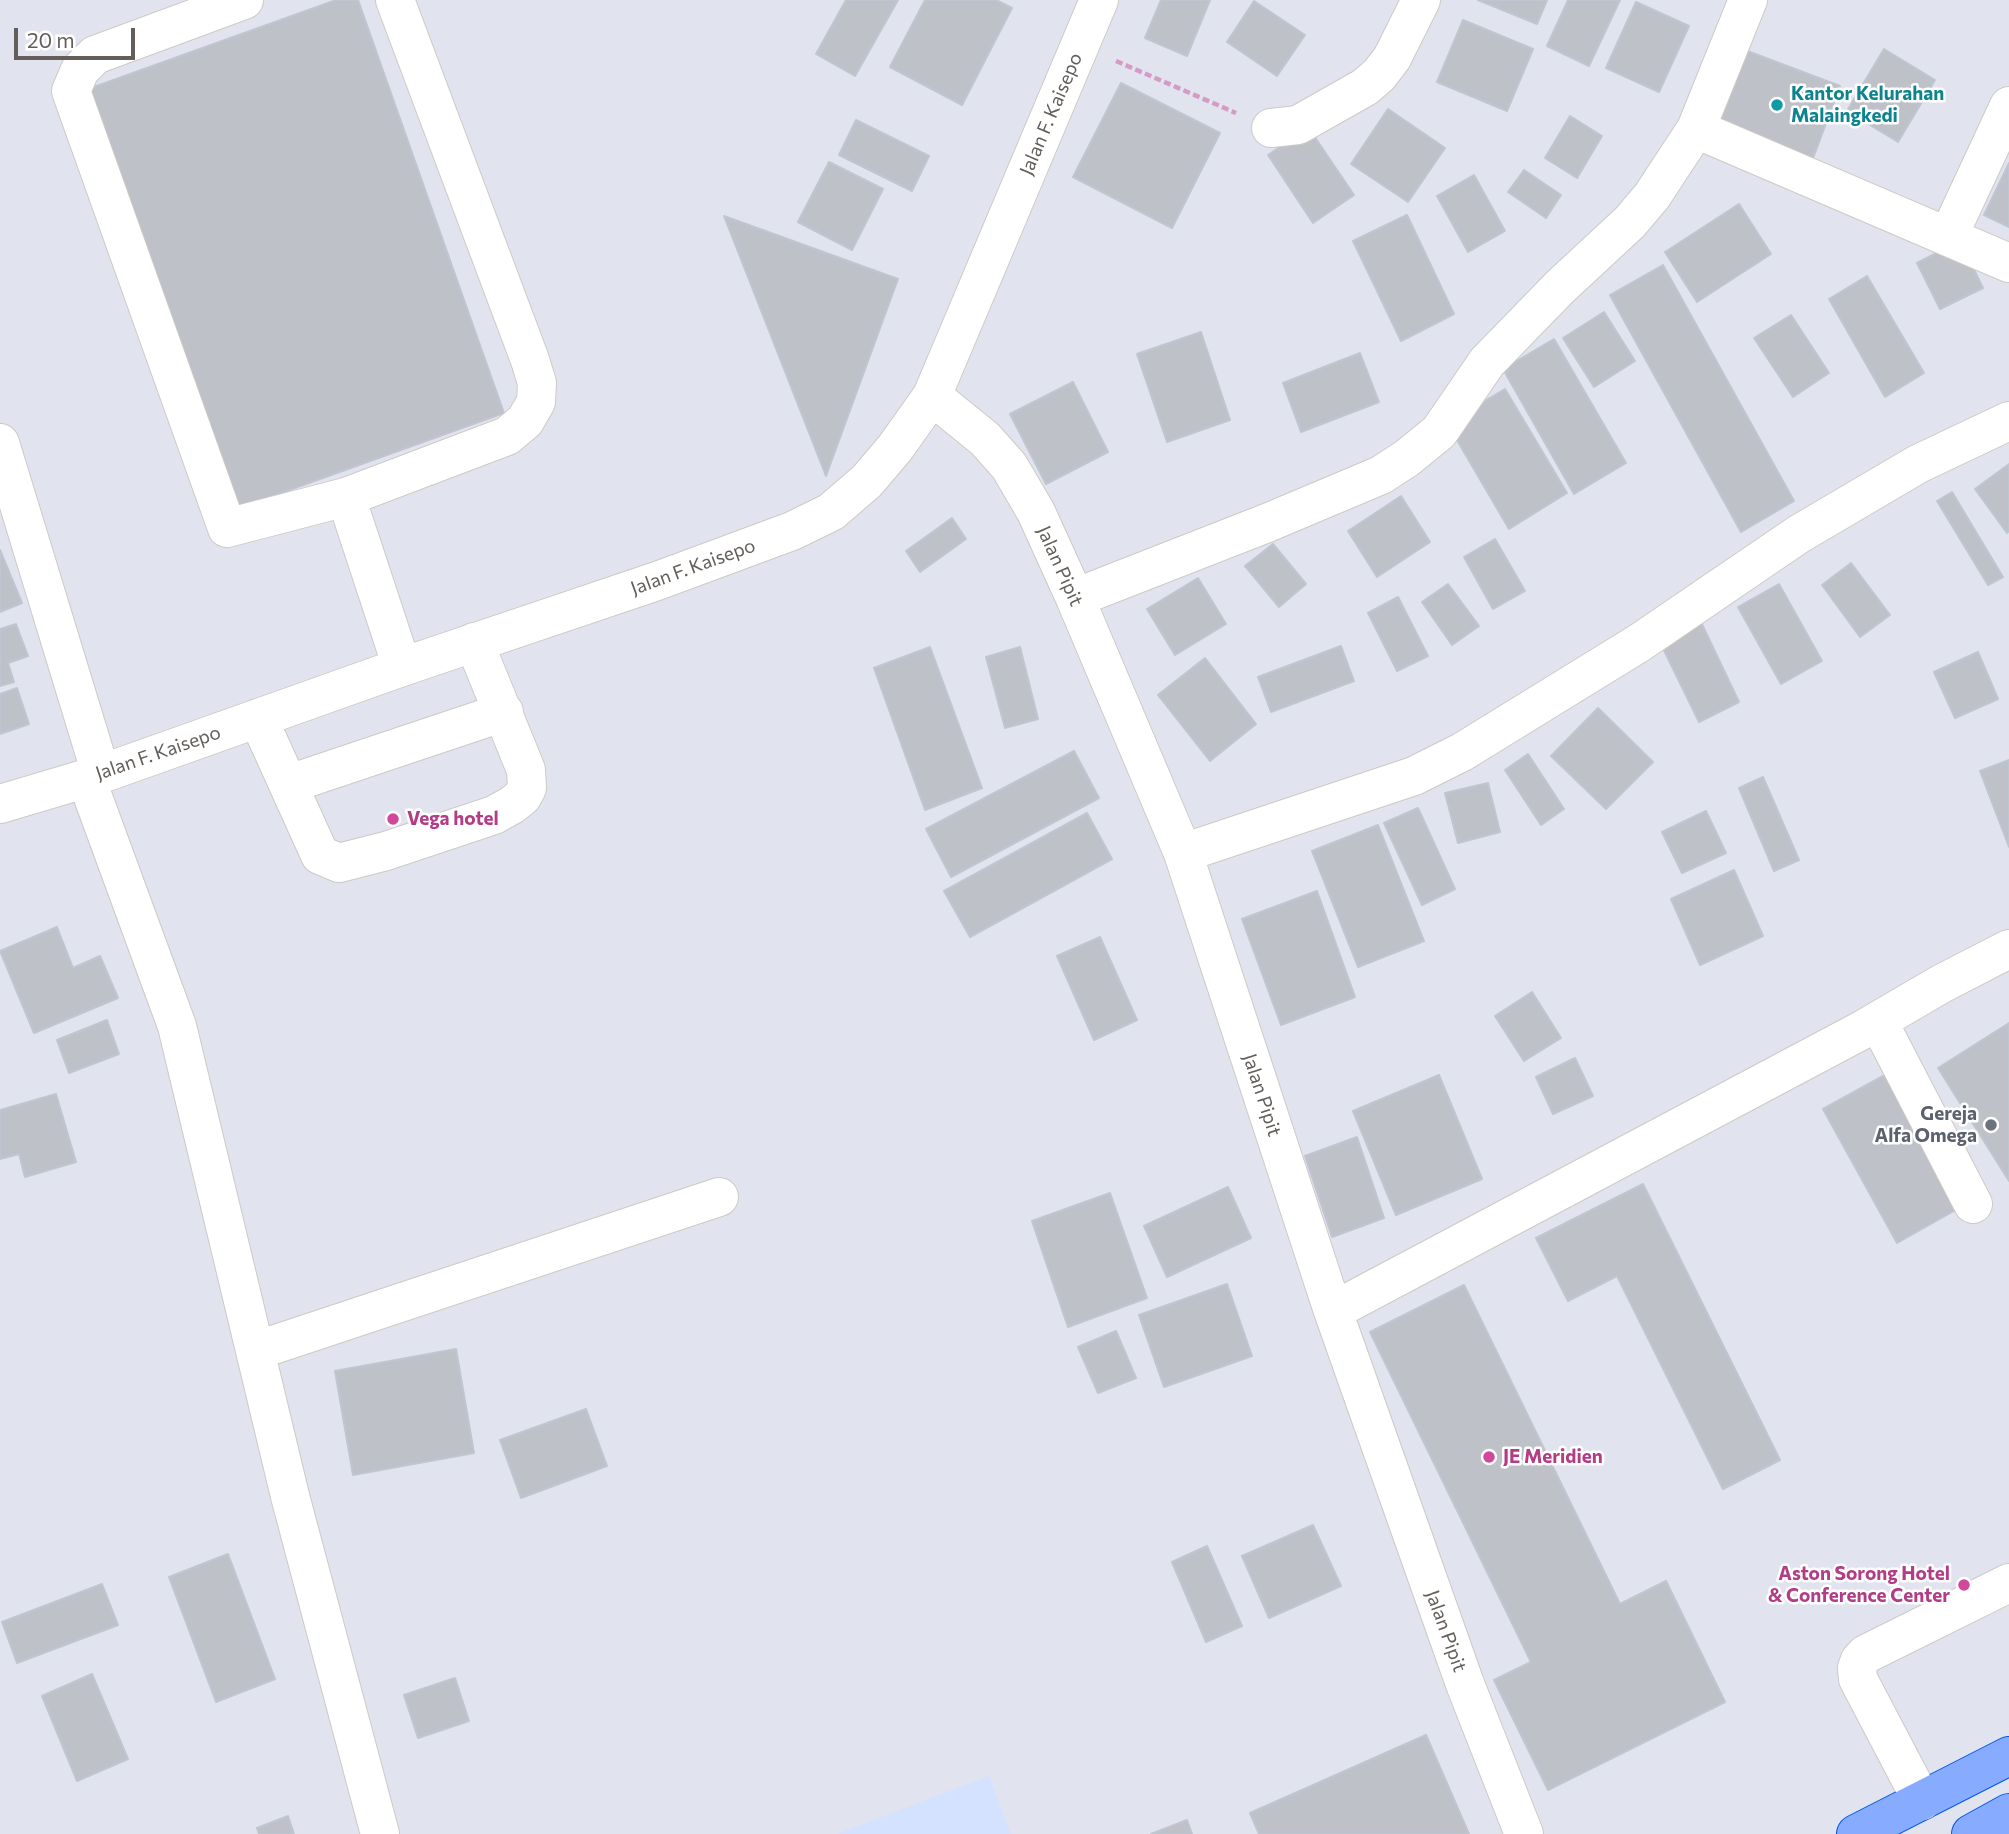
<!DOCTYPE html>
<html>
<head>
<meta charset="utf-8">
<style>
	body { margin:0 }
	#map { position:relative; width:2009px; height:1834px; overflow:hidden; background:#e1e4ee; font-family:Commissioner,sans-serif }
	canvas { display:block }
	.scale { position:absolute; left:14px; top:28px; width:121px; height:32px; box-sizing:border-box; border:4px solid #635e5a; border-top:0; padding-left:9px; font-size:21px; line-height:24px; white-space:nowrap; color:#635e5a; -webkit-text-stroke:5px #fff; paint-order:stroke }
</style>
</head>
<body>
<div id="map">
<canvas width="2009" height="1834"></canvas>
<div class="scale">20 m</div>
</div>
<script>
const context = document.querySelector('canvas').getContext('2d');
context.lineJoin = 'round';
function fill(path, color) {
  context.fillStyle = color;
  context.fill(path, 'evenodd');
}
function toPath(rows) {
  const path = new Path2D();
  for (const r of rows) {
    path.moveTo(r[0], r[1]);
    for (let i = 2; i < r.length; i += 2) path.lineTo(r[i], r[i + 1]);
  }
  return path;
}
function trace(path, color, width, dash) {
  context.strokeStyle = color;
  context.lineWidth = width;
  context.lineCap = dash ? 'butt' : 'round';
  context.setLineDash(dash || []);
  context.stroke(path);
}
function write(font, color, halo, rows, align = 'center') {
  context.font = font + ' Commissioner,sans-serif';
  context.lineWidth = 5;
  context.setLineDash([]);
  context.textBaseline = 'middle';
  context.strokeStyle = halo;
  context.fillStyle = color;
  for (const [text, x, y, turn = 0] of rows) {
    context.save();
    context.translate(x, y);
    context.rotate((+turn || 0) * Math.PI / 180);
    context.textAlign = isNaN(turn) ? turn : align;
    if (halo) context.strokeText(text, 0, 0);
    context.fillText(text, 0, 0);
    context.restore();
  }
}
const commercial = toPath([
	[989,1776,1011,1834,837,1834]
]);
const building = toPath([
	[336,0,358,0,504,413,228,512,80,92,336,0],
	[846,0,898,0,855,76,816,54,846,0],
	[925,0,996,0,1012,8,962,105,890,67,925,0],
	[1161,0,1210,0,1187,56,1145,38,1161,0],
	[1478,0,1547,0,1537,24,1478,0],
	[1568,0,1620,0,1589,66,1547,46,1568,0],
	[1254,1,1305,35,1277,76,1227,42,1254,1],
	[1636,2,1689,26,1659,92,1606,68,1636,2],
	[1463,20,1533,49,1507,111,1437,82,1463,20],
	[1742,49,1840,86,1812,161,1714,125,1742,49],
	[1884,49,1935,80,1898,142,1847,111,1884,49],
	[1121,83,1220,133,1172,228,1073,177,1121,83],
	[1388,109,1445,148,1408,202,1351,164,1388,109],
	[1570,116,1602,136,1577,178,1545,158,1570,116],
	[856,120,929,156,912,191,839,155,856,120],
	[1308,127,1354,195,1313,223,1268,155,1308,127],
	[829,162,883,189,852,250,798,222,829,162],
	[2009,163,2009,227,1984,215,2009,163],
	[1524,170,1561,195,1546,218,1508,192,1524,170],
	[1474,175,1505,231,1468,252,1437,196,1474,175],
	[1739,204,1771,254,1697,302,1665,252,1739,204],
	[1407,215,1454,314,1401,341,1353,241,1407,215],
	[724,216,898,279,826,476,724,216],
	[1960,241,1983,288,1940,309,1917,263,1960,241],
	[1663,265,1794,501,1741,532,1610,295,1663,265],
	[1867,276,1924,373,1885,397,1829,299,1867,276],
	[1604,312,1635,361,1594,387,1563,338,1604,312],
	[1791,315,1829,373,1793,397,1754,338,1791,315],
	[1201,332,1230,420,1167,442,1137,354,1201,332],
	[1554,339,1626,463,1574,494,1503,369,1554,339],
	[1360,353,1379,402,1301,432,1283,383,1360,353],
	[1073,382,1108,452,1046,484,1010,414,1073,382],
	[1505,389,1567,493,1509,529,1447,423,1505,389],
	[2009,464,2009,531,2007,533,1975,489,2009,464],
	[1952,492,2003,577,1988,585,1937,501,1952,492],
	[1401,496,1430,542,1377,577,1348,531,1401,496],
	[952,518,966,539,920,572,906,551,952,518],
	[1495,539,1525,591,1493,609,1464,557,1495,539],
	[1273,544,1306,584,1279,607,1245,566,1273,544],
	[0,550,22,603,0,612,0,550],
	[1851,563,1890,615,1860,637,1822,585,1851,563],
	[1198,578,1226,624,1175,655,1147,609,1198,578],
	[1448,584,1479,626,1452,645,1422,602,1448,584],
	[1779,584,1822,661,1781,684,1738,607,1779,584],
	[1398,597,1428,656,1397,671,1368,613,1398,597],
	[1699,618,1739,702,1699,722,1658,638,1699,618],
	[16,624,28,656,8,663,14,682,0,686,0,629,16,624],
	[1341,646,1354,681,1271,712,1258,677,1341,646],
	[930,647,982,788,925,810,874,668,930,647],
	[1020,647,1038,719,1005,728,986,657,1020,647],
	[1978,652,1998,699,1955,718,1934,672,1978,652],
	[1205,658,1256,724,1210,761,1158,695,1205,658],
	[17,688,29,724,0,734,0,694,17,688],
	[1598,708,1653,762,1606,809,1551,756,1598,708],
	[1074,751,1099,798,951,877,926,829,1074,751],
	[1528,754,1564,809,1541,825,1505,770,1528,754],
	[2009,760,2009,847,1980,771,2009,760],
	[1763,777,1799,860,1774,871,1739,788,1763,777],
	[1488,783,1500,832,1458,843,1445,793,1488,783],
	[1418,808,1455,889,1422,905,1384,823,1418,808],
	[1706,811,1726,853,1682,873,1662,832,1706,811],
	[1087,813,1112,859,970,937,944,891,1087,813],
	[1378,825,1424,941,1358,967,1312,851,1378,825],
	[1734,870,1763,936,1700,965,1671,899,1734,870],
	[1317,891,1355,997,1281,1025,1242,919,1317,891],
	[57,927,73,968,100,956,118,998,34,1033,0,951,57,927],
	[1100,937,1137,1020,1094,1040,1057,956,1100,937],
	[1532,992,1561,1038,1524,1061,1495,1016,1532,992],
	[107,1020,119,1054,69,1073,57,1040,107,1020],
	[2009,1023,2009,1181,1938,1068,2009,1023],
	[1575,1058,1593,1096,1553,1114,1536,1077,1575,1058],
	[1894,1070,1968,1203,1897,1243,1823,1109,1894,1070],
	[1439,1075,1482,1179,1396,1215,1353,1111,1439,1075],
	[56,1094,76,1162,25,1177,19,1154,0,1159,0,1110,56,1094],
	[1357,1137,1384,1218,1332,1237,1305,1156,1357,1137],
	[1643,1184,1780,1460,1723,1489,1617,1276,1568,1301,1536,1238,1643,1184],
	[1228,1187,1251,1238,1167,1277,1144,1226,1228,1187],
	[1110,1193,1147,1298,1068,1327,1032,1221,1110,1193],
	[1227,1284,1252,1356,1164,1387,1139,1315,1227,1284],
	[1464,1285,1620,1604,1666,1581,1725,1702,1548,1790,1494,1680,1531,1662,1370,1332,1464,1285],
	[1116,1331,1136,1378,1098,1393,1078,1347,1116,1331],
	[456,1349,474,1453,353,1475,335,1371,456,1349],
	[586,1409,607,1466,521,1498,500,1440,586,1409],
	[1313,1525,1341,1586,1269,1618,1242,1556,1313,1525],
	[1207,1546,1242,1626,1206,1642,1172,1562,1207,1546],
	[228,1554,275,1679,216,1702,169,1577,228,1554],
	[102,1584,118,1625,17,1663,2,1622,102,1584],
	[92,1674,128,1759,77,1781,42,1696,92,1674],
	[455,1678,469,1721,418,1738,404,1695,455,1678],
	[1426,1735,1469,1834,1259,1834,1250,1813,1426,1735],
	[288,1816,294,1834,259,1834,257,1828,288,1816],
	[1187,1820,1192,1834,1151,1834,1187,1820]
]);
const path = toPath([
	[1116,61,1236,113]
]);
const minor = toPath([
	[244,0,95,55,80,70,71,91,227,528,346,497,507,436,525,421,536,402,537,383,530,360,395,0],
	[1271,128,1298,125,1365,87,1379,75,1392,58,1421,0],
	[1696,129,2009,263],
	[1948,237,2009,106],
	[932,396,985,439,1009,466,1036,512,1075,598,1183,853,1333,1311,1465,1684,1524,1834],
	[0,443,101,774],
	[346,497,402,667],
	[1075,598,1267,523,1381,475,1407,458,1439,432,1487,362,1560,287,1630,222,1652,196,1696,129,1748,0],
	[258,718,320,855,339,863,386,851,494,815,512,805,522,797,527,788,526,770,474,642],
	[86,778,177,1026,290,1496,380,1834],
	[289,784,504,712],
	[0,804,101,774,402,667,657,581,792,531,831,512,867,481,895,448,932,396,1099,0],
	[1183,853,1414,776,1462,752,1639,643,1799,534,1918,464,2009,421],
	[1878,1021,1973,1204],
	[1333,1311,1864,1029,1941,984,2009,949],
	[255,1351,719,1197],
	[1922,1801,1858,1679,1857,1668,1860,1660,1866,1654,2009,1583]
]);
const highway = toPath([
	[1856,1834,2009,1756],
	[1971,1834,2009,1813]
]);
const markers = [
	[1777,105,7,"#0f9aa8"],
	[393,819,7,"#d1479c"],
	[1991,1125,7,"#6b7280"],
	[1489,1457,7,"#d1479c"],
	[1964,1585,7,"#d1479c"]
];
const cultureNames = [
	["Kantor Kelurahan",1791,94],
	["Malaingkedi",1791,116]
];
const streetNames = [
	["Jalan F. Kaisepo",1051,114,-67],
	["Jalan Pipit",1060,566,66],
	["Jalan F. Kaisepo",693,567,-20],
	["Jalan F. Kaisepo",158,753,-19],
	["Jalan Pipit",1262,1095,72],
	["Jalan Pipit",1446,1631,70]
];
const hotelNames = [
	["Vega hotel",407,819],
	["JE Meridien",1503,1457],
	["Aston Sorong Hotel",1950,1574,"right"],
	["& Conference Center",1950,1596,"right"]
];
const worshipNames = [
	["Gereja",1977,1114],
	["Alfa Omega",1977,1136]
];
fill(commercial, '#d4e1ff');
fill(building, '#bec1c8');
trace(building, '#bfc6d2', 2);
trace(minor, '#cdcac5', 40);
trace(highway, '#0057ee', 40);
trace(path, '#d49bc8', 4.5, [7, 3.5]);
trace(minor, '#fff', 38);
trace(highway, '#86abff', 38);
for (const [x, y, r, color] of markers) {
  const dot = new Path2D();
  dot.arc(x, y, r, 0, 2 * Math.PI);
  context.fillStyle = color;
  context.fill(dot);
  trace(dot, '#fff', 2.5);
}
write('bold 19px', '#0d838f', '#fff', cultureNames, 'left');
write('19px', '#635e5a', '#fff', streetNames);
write('bold 19px', '#b23c85', '#fff', hotelNames, 'left');
write('bold 19px', '#5b616d', '#fff', worshipNames, 'right');
</script>
</body>
</html>
